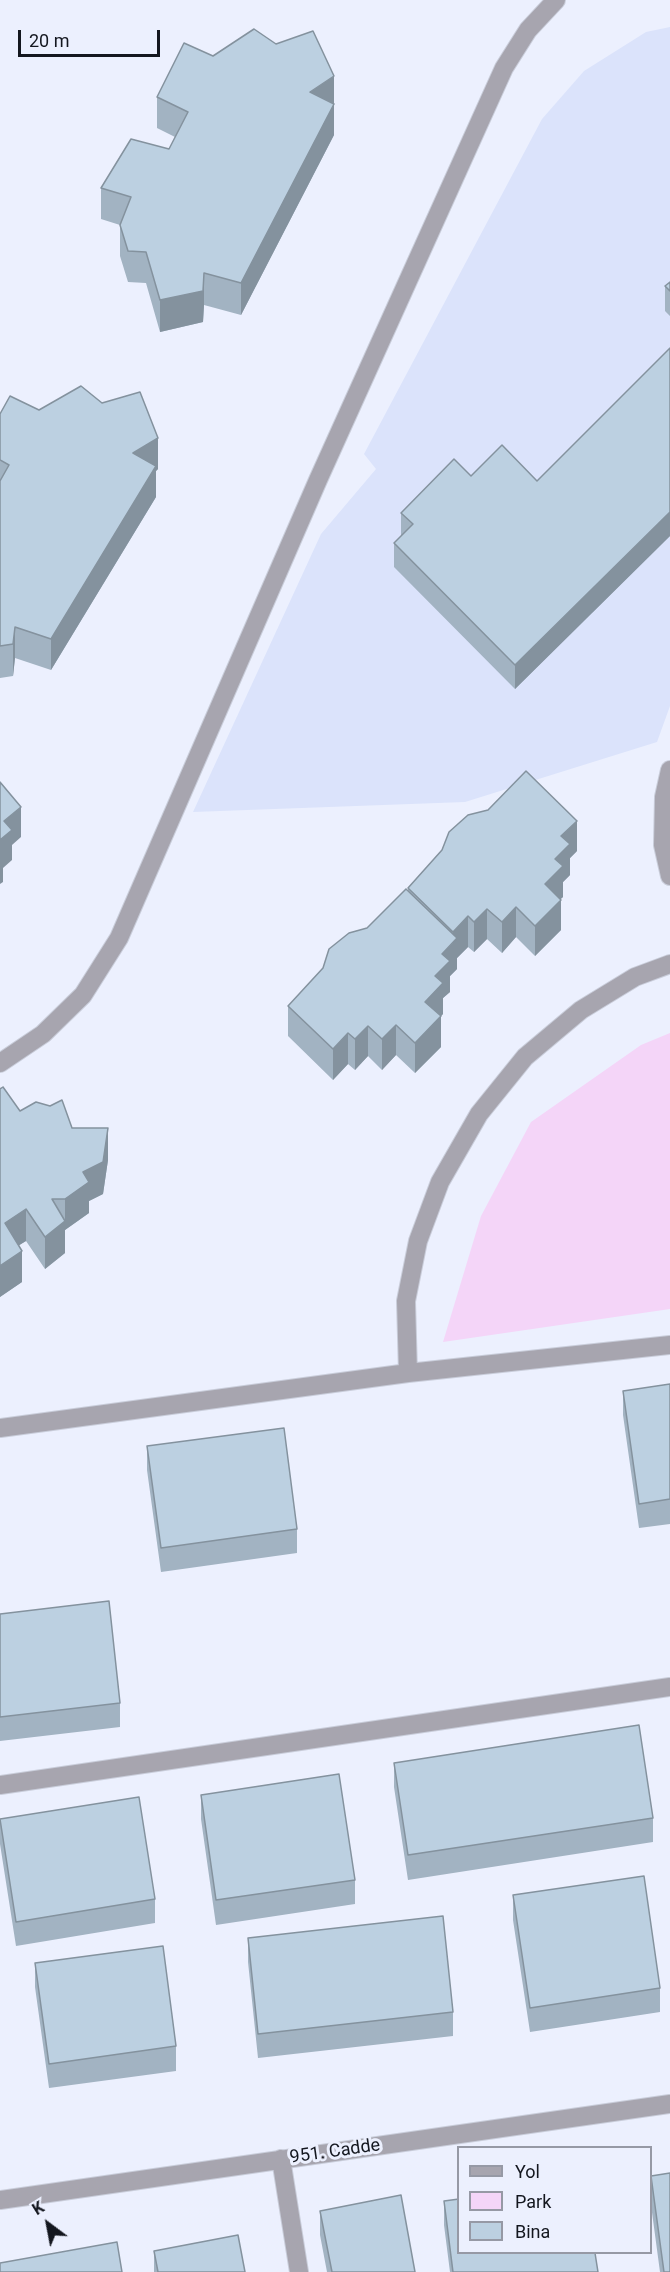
<!DOCTYPE html>
<html>
<head>
<meta charset="utf-8">
<style>
	body { margin:0 }
	#map { position:relative; width:670px; height:2272px; overflow:hidden; background:#ecf0fe; font-family:Roboto,sans-serif }
	canvas { display:block }
	.legend { position:absolute; left:457px; top:2146px; width:195px; height:108px; box-sizing:border-box; background:#ecf0fe; border:2px solid #9699a5; margin:0; padding:8px 10px; list-style:none; font-size:18px; color:#14171f }
	.legend li { display:flex; align-items:center; gap:12px; height:30px }
	.legend b { width:30px; border:2px solid #9699a5 }
	.north { position:absolute; left:18px; top:2194px; width:60px; height:60px; -webkit-text-stroke:4px #ecf0fe; paint-order:stroke; rotate:328deg; font-size:16px; font-weight:700; line-height:24px; text-align:center; color:#14171f }
	.north::after { content:''; display:block; margin:auto; width:21px; height:27px; background:#14171f; clip-path:polygon(50% 0,100% 100%,50% 72%,0 100%) }
	.scale { position:absolute; left:18px; top:30px; width:142px; height:27px; box-sizing:border-box; border:3px solid #14171f; border-top:0; padding-left:8px; font-size:18px; line-height:21px; white-space:nowrap; color:#14171f; -webkit-text-stroke:4px #ecf0fe; paint-order:stroke }
</style>
</head>
<body>
<div id="map">
<canvas width="670" height="2272"></canvas>
<ul class="legend">
<li><b style="height:8px;background:#a7a5af"></b>Yol</li>
<li><b style="height:16px;background:#f4d5f8"></b>Park</li>
<li><b style="height:16px;background:#bcd0e1"></b>Bina</li>
</ul>
<div class="north">K</div>
<div class="scale">20 m</div>
</div>
<script>
const context = document.querySelector('canvas').getContext('2d');
context.lineJoin = 'round';
function fill(path, color) {
  context.fillStyle = color;
  context.fill(path, 'evenodd');
}
function toPath(rows) {
  const path = new Path2D();
  for (const r of rows) {
    path.moveTo(r[0], r[1]);
    for (let i = 2; i < r.length; i += 2) path.lineTo(r[i], r[i + 1]);
  }
  return path;
}
function trace(path, color, width, dash) {
  context.strokeStyle = color;
  context.lineWidth = width;
  context.lineCap = dash ? 'butt' : 'round';
  context.setLineDash(dash || []);
  context.stroke(path);
}
function write(font, color, halo, rows, align = 'center') {
  context.font = font + ' Roboto,sans-serif';
  context.lineWidth = 6;
  context.setLineDash([]);
  context.textBaseline = 'middle';
  context.strokeStyle = halo;
  context.fillStyle = color;
  for (const [text, x, y, turn = 0] of rows) {
    context.save();
    context.translate(x, y);
    context.rotate((+turn || 0) * Math.PI / 180);
    context.textAlign = isNaN(turn) ? turn : align;
    if (halo) context.strokeText(text, 0, 0);
    context.fillText(text, 0, 0);
    context.restore();
  }
}
const built = toPath([
	[670,27,670,706,657,742,465,802,193,812,321,534,376,469,364,454,542,119,584,71,646,32]
]);
const green = toPath([
	[670,1033,670,1309,443,1342,481,1216,531,1122,641,1045]
]);
const minor = toPath([
	[670,770,664,797,663,845,670,876],
	[0,1063,43,1034,83,995,119,938,318,480,504,68,528,30,556,0],
	[408,1373,406,1301,418,1241,440,1182,479,1114,525,1057,581,1010,635,977,670,964],
	[0,1428,408,1373,670,1345],
	[0,1785,670,1687],
	[281,2159,299,2272],
	[0,2200,670,2104]
]);
const wall = toPath([
	[213,56,334,107,334,135,241,315,204,305,203,322,160,332,146,283,128,282,120,256,120,225,101,219,101,188,169,149,175,137,157,128,157,97],
	[670,282,670,316,665,311,665,286],
	[670,348,670,536,515,689,394,567,394,543,401,537,401,513,471,476,537,481],
	[39,410,158,469,156,471,156,497,51,670,15,658,13,676,0,678,0,414],
	[577,851,570,858,570,875,563,882,563,897,560,899,561,930,535,956,516,937,502,953,487,939,474,952,468,947,457,958,457,969,450,976,450,992,443,998,443,1014,441,1016,441,1047,415,1073,396,1055,382,1070,368,1056,355,1070,348,1064,333,1080,288,1036,288,1006,408,891,408,888],
	[20,1111,72,1128,108,1160,103,1194,89,1201,89,1213,65,1230,65,1253,45,1269,26,1241,19,1245,22,1282,0,1297],
	[670,1384,670,1524,639,1528,623,1415,623,1391],
	[147,1446,297,1529,297,1553,161,1572,147,1470],
	[0,1614,120,1703,120,1727,0,1741],
	[394,1763,653,1818,653,1842,408,1880,394,1787],
	[201,1795,355,1880,355,1904,216,1925,201,1819],
	[0,1819,155,1899,155,1923,16,1946,0,1844],
	[513,1895,660,1988,660,2012,530,2032,513,1920],
	[248,1938,453,2012,453,2036,258,2058,248,1962],
	[35,1963,176,2046,176,2071,49,2088,35,1987],
	[651,2176,670,2272,660,2272,651,2205],
	[444,2201,598,2272,450,2272,444,2225],
	[320,2211,415,2272,327,2272,320,2235],
	[154,2251,245,2272,154,2272]
]);
const shadedWall = toPath([
	[334,76,334,135,241,315,241,283,310,92],
	[204,273,204,305,203,322,160,332,160,300],
	[158,438,158,469,156,471,156,497,51,670,51,639,133,453],
	[670,512,670,536,515,689,515,665],
	[15,627,15,658,13,676,13,644],
	[21,807,21,837,12,845,12,860,3,868,3,882,0,884,0,840,4,821],
	[577,821,577,851,570,858,570,875,563,882,563,897,545,914,545,884,555,859,561,836],
	[561,900,561,930,535,956,535,926],
	[516,907,516,937,502,953,502,922],
	[487,909,487,939,474,952,474,922],
	[468,916,468,947,457,958,457,969,450,976,450,992,443,998,443,1014,425,1032,425,1002,442,954,453,943,453,932],
	[441,1016,441,1047,415,1073,415,1043],
	[396,1025,396,1055,382,1070,382,1039],
	[368,1026,368,1056,355,1070,355,1039],
	[348,1033,348,1064,333,1080,333,1049],
	[108,1128,108,1160,103,1194,89,1201,89,1213,65,1230,65,1199,83,1172],
	[26,1209,26,1241,5,1254,5,1223],
	[65,1221,65,1253,45,1269,45,1237],
	[22,1251,22,1282,0,1297,0,1266]
]);
const building = toPath([
	[254,29,276,44,313,31,334,76,310,92,334,104,241,283,204,273,203,291,160,300,146,252,128,251,120,225,131,197,101,188,131,139,169,149,188,112,157,97,184,43,213,56,254,29],
	[670,282,670,291,665,286,670,282],
	[670,348,670,512,515,665,394,543,413,524,401,513,454,459,471,476,502,445,537,481,670,348],
	[81,386,102,403,140,392,158,438,133,453,156,466,51,639,15,627,13,644,0,646,0,481,9,465,0,460,0,414,10,396,39,410,81,386],
	[526,771,577,821,561,836,570,844,555,859,563,866,545,884,561,900,535,926,516,907,502,922,487,909,474,922,468,916,453,932,408,888,442,850,449,832,468,815,488,810,526,771],
	[0,782,21,807,4,821,12,830,0,840,0,782],
	[406,889,457,938,442,954,450,961,435,976,443,983,425,1002,441,1016,415,1043,396,1025,382,1039,368,1026,355,1039,348,1033,333,1049,288,1006,323,968,329,949,349,933,367,928,406,889],
	[3,1087,20,1111,36,1102,50,1106,62,1100,72,1128,108,1128,103,1162,83,1172,89,1182,65,1199,52,1199,65,1221,45,1237,26,1209,5,1223,22,1251,0,1266,0,1089,3,1087],
	[670,1384,670,1499,639,1504,623,1391,670,1384],
	[284,1428,297,1529,161,1548,147,1446,284,1428],
	[109,1601,120,1703,0,1717,0,1614,109,1601],
	[639,1725,653,1818,408,1855,394,1763,639,1725],
	[339,1774,355,1880,216,1900,201,1795,339,1774],
	[139,1797,155,1899,16,1922,0,1819,139,1797],
	[644,1876,660,1988,530,2008,513,1895,644,1876],
	[443,1916,453,2012,258,2034,248,1938,443,1916],
	[163,1946,176,2046,49,2064,35,1963,163,1946],
	[670,2173,670,2272,664,2272,651,2176,670,2173],
	[401,2195,415,2272,332,2272,320,2211,401,2195],
	[459,2199,459,2253,595,2253,598,2272,453,2272,444,2201,459,2199],
	[238,2235,245,2272,158,2272,154,2251,238,2235],
	[117,2242,122,2272,0,2272,0,2263,117,2242]
]);
const streetNames = [
	["951. Cadde",335,2152,-8]
];
fill(built, '#dbe3fb');
fill(green, '#f4d5f8');
trace(minor, '#c9cdda', 20);
trace(minor, '#a7a5af', 18);
fill(wall, '#a2b3c2');
fill(shadedWall, '#84929e');
fill(building, '#bcd0e1');
trace(building, '#84929e', 1.5);
write('18px', '#14171f', '#ecf0fe', streetNames);
</script>
</body>
</html>
